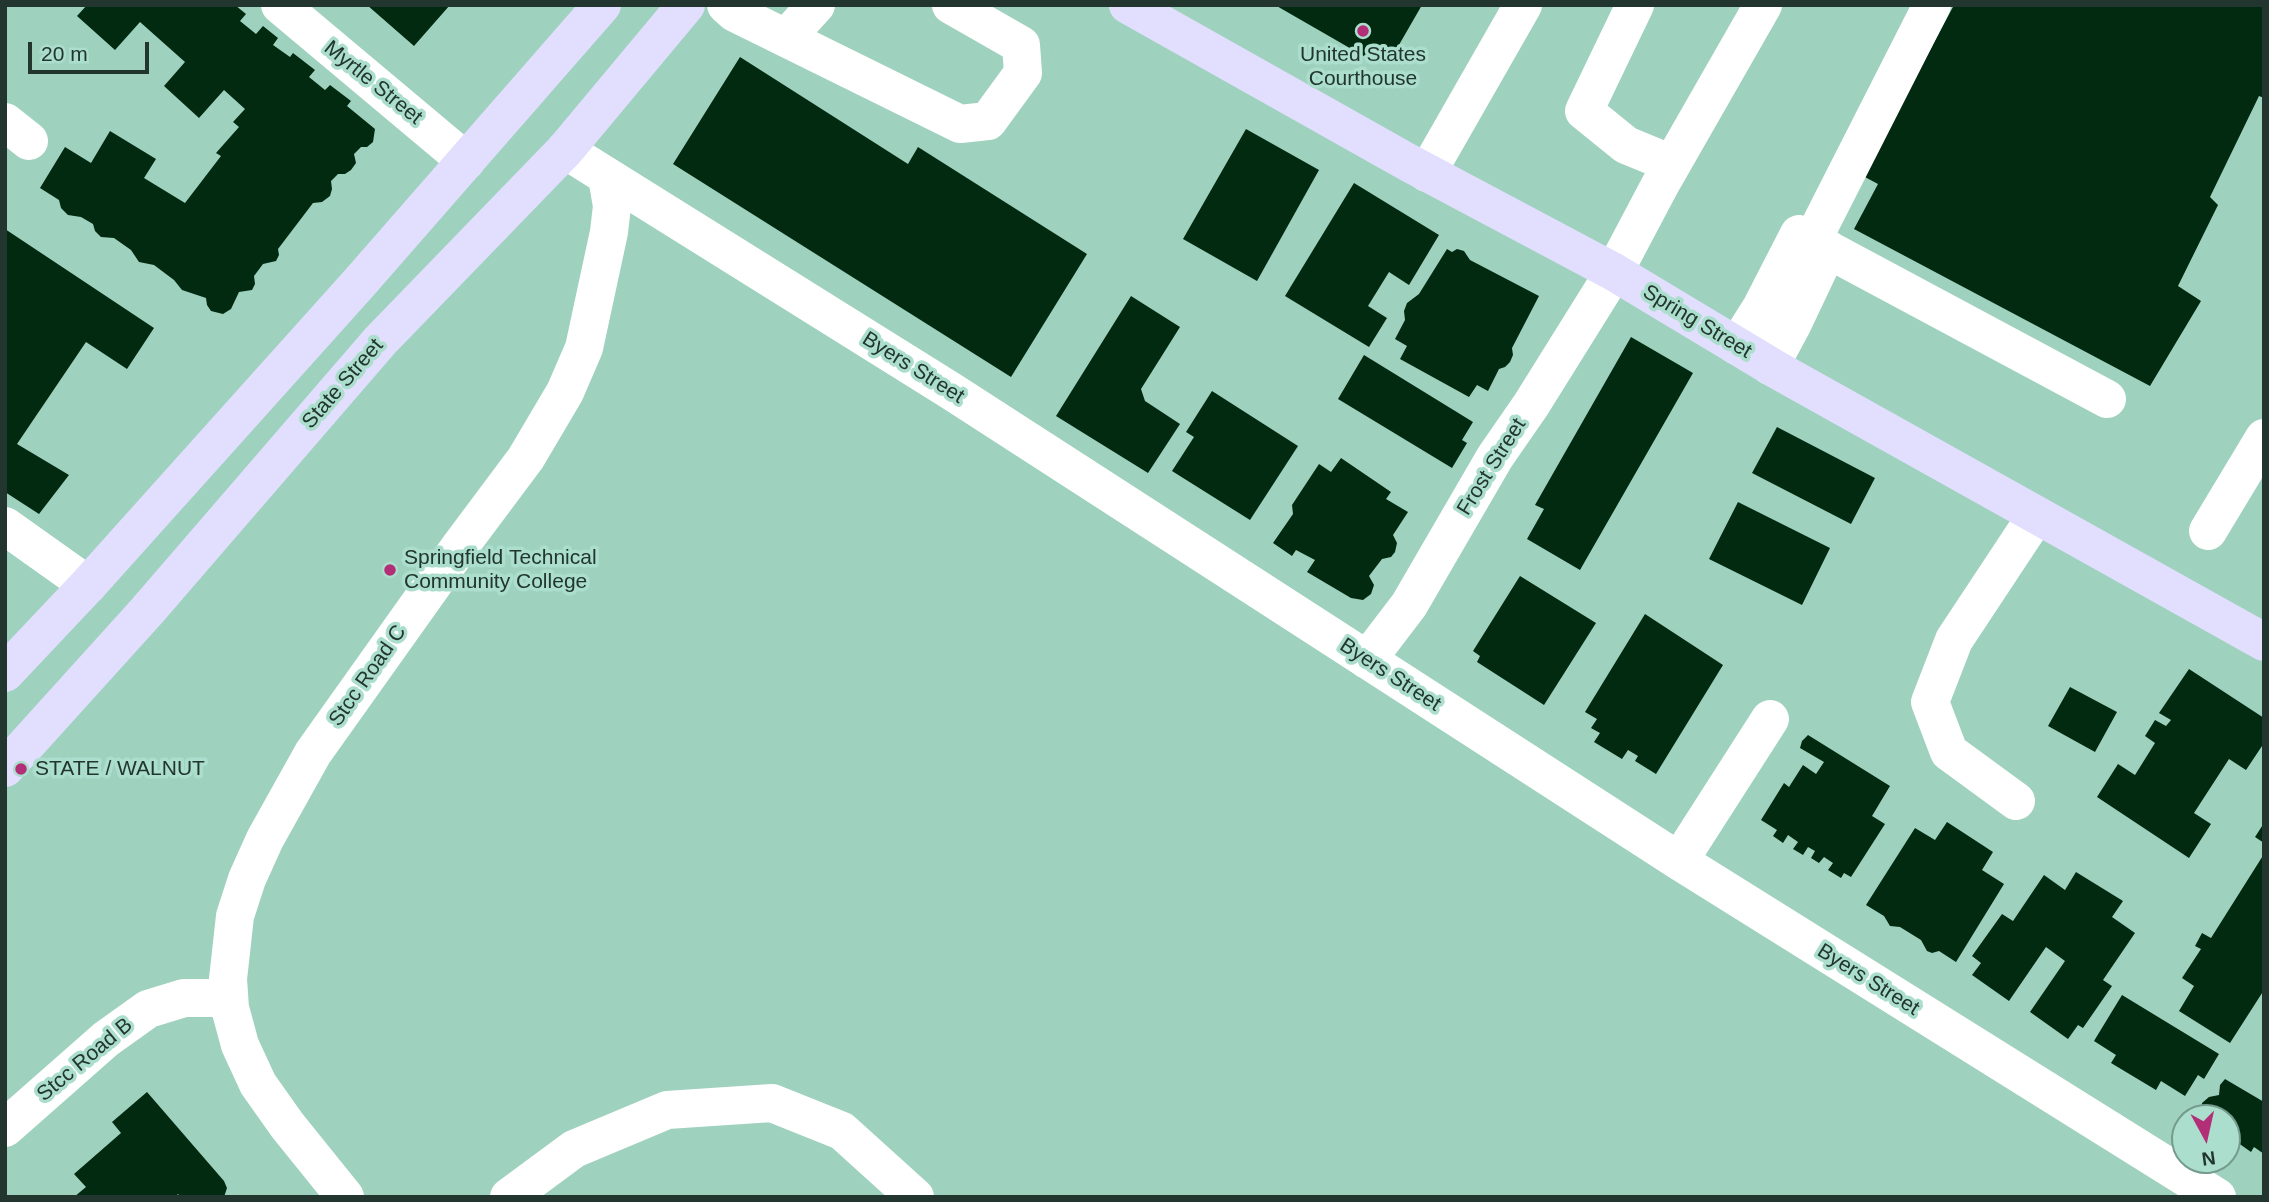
<!DOCTYPE html>
<html>
<head>
<meta charset="utf-8">
<style>
	body { margin:0 }
	#map { position:relative; width:2269px; height:1202px; overflow:hidden; background:#9fd1bf; font-family:Helvetica,sans-serif }
	canvas { display:block }
	.frame { position:absolute; inset:0; border:7px solid #22362f; pointer-events:none }
	.north { position:absolute; left:2171px; top:1104px; width:70px; height:70px; box-sizing:border-box; background:#abdecc; border:2px solid #749b8d; border-radius:50%; rotate:172deg; font-size:19px; font-weight:700; line-height:28px; text-align:center; color:#22362f }
	.north::after { content:''; display:block; margin:auto; width:24px; height:32px; background:#b22f78; clip-path:polygon(50% 0,100% 100%,50% 72%,0 100%) }
	.scale { position:absolute; left:28px; top:42px; width:121px; height:32px; box-sizing:border-box; border:4px solid #22362f; border-top:0; padding-left:9px; font-size:21px; line-height:24px; white-space:nowrap; color:#22362f; -webkit-text-stroke:5px #abdecc; paint-order:stroke }
</style>
</head>
<body>
<div id="map">
<canvas width="2269" height="1202"></canvas>
<div class="frame"></div>
<div class="north">N</div>
<div class="scale">20 m</div>
</div>
<script>
const context = document.querySelector('canvas').getContext('2d');
context.lineJoin = 'round';
function fill(path, color) {
  context.fillStyle = color;
  context.fill(path, 'evenodd');
}
function toPath(rows) {
  const path = new Path2D();
  for (const r of rows) {
    path.moveTo(r[0], r[1]);
    for (let i = 2; i < r.length; i += 2) path.lineTo(r[i], r[i + 1]);
  }
  return path;
}
function trace(path, color, width, dash) {
  context.strokeStyle = color;
  context.lineWidth = width;
  context.lineCap = dash ? 'butt' : 'round';
  context.setLineDash(dash || []);
  context.stroke(path);
}
function write(font, color, halo, rows, align = 'center') {
  context.font = font + ' Helvetica,sans-serif';
  context.lineWidth = 7;
  context.setLineDash([]);
  context.textBaseline = 'middle';
  context.strokeStyle = halo;
  context.fillStyle = color;
  for (const [text, x, y, turn = 0] of rows) {
    context.save();
    context.translate(x, y);
    context.rotate((+turn || 0) * Math.PI / 180);
    context.textAlign = isNaN(turn) ? turn : align;
    if (halo) context.strokeText(text, 0, 0);
    context.fillText(text, 0, 0);
    context.restore();
  }
}
const building = toPath([
	[87,5,235,5,246,14,240,21,256,34,263,26,278,38,273,45,290,57,293,53,315,70,309,77,325,90,330,85,351,101,347,106,375,129,373,142,367,147,361,147,354,154,356,163,351,170,345,174,338,174,331,181,332,189,330,196,322,202,313,203,278,249,279,255,276,261,263,264,254,276,255,284,252,290,239,292,231,309,223,314,211,311,207,305,206,298,182,290,174,280,154,265,139,262,131,250,114,238,101,237,95,231,93,224,81,217,68,215,61,208,59,200,40,188,65,147,91,163,110,131,156,159,144,178,185,203,221,156,216,153,239,127,233,122,245,109,224,90,199,118,164,86,185,62,140,22,115,50,77,16],
	[367,5,450,5,414,46],
	[1275,5,1422,5,1392,57,1374,62],
	[1954,5,2264,5,2264,98,2259,96,2210,197,2218,205,2178,286,2201,301,2150,386,1854,229,1878,184,1863,176],
	[740,57,908,164,918,147,1087,254,1011,377,673,164],
	[1246,129,1319,170,1257,281,1183,239],
	[1354,183,1439,235,1409,285,1389,272,1368,306,1387,318,1369,347,1285,296],
	[5,229,154,328,127,369,86,342,17,444,69,475,39,514,5,492],
	[1447,249,1452,252,1457,249,1464,251,1470,260,1539,296,1512,348,1513,355,1510,362,1505,367,1499,369,1488,391,1477,385,1469,397,1400,359,1407,346,1395,339,1405,320,1404,311,1407,303,1419,294],
	[1131,296,1180,327,1141,389,1145,401,1180,424,1148,473,1056,416],
	[1631,337,1693,373,1580,570,1527,539,1544,509,1535,505],
	[1364,355,1473,422,1462,440,1467,443,1452,468,1338,399],
	[1212,391,1298,446,1250,520,1172,471,1194,437,1186,432],
	[1777,427,1875,478,1851,524,1752,473],
	[1341,458,1391,492,1386,499,1408,512,1393,535,1397,543,1395,552,1391,557,1382,559,1369,576,1374,585,1371,594,1363,600,1351,598,1307,572,1315,560,1296,550,1292,556,1273,543,1293,514,1292,505,1319,464,1331,472],
	[1738,502,1830,548,1802,605,1709,559],
	[1520,576,1596,623,1544,705,1477,662,1480,656,1473,651],
	[1645,614,1723,665,1656,774,1635,761,1638,756,1628,750,1622,759,1594,742,1600,733,1591,728,1597,719,1585,712],
	[2189,669,2264,718,2264,743,2246,770,2229,759,2194,813,2211,824,2189,858,2097,797,2118,764,2135,775,2155,743,2145,736,2155,720,2166,726,2171,720,2159,713],
	[2070,687,2117,712,2095,752,2048,726],
	[1808,735,1890,786,1872,816,1885,824,1851,877,1844,873,1841,878,1828,870,1833,863,1824,857,1819,863,1811,858,1815,851,1808,847,1803,855,1793,849,1798,842,1788,835,1783,843,1773,836,1777,830,1761,820,1784,783,1789,787,1803,765,1816,774,1824,762,1800,748,1802,741],
	[1947,822,1993,852,1982,870,2004,884,1956,962,1939,951,1932,953,1927,951,1921,940,1900,927,1890,926,1884,916,1866,905,1915,828,1935,840],
	[2264,823,2264,843,2255,837],
	[2264,854,2264,990,2230,1043,2179,1011,2194,986,2182,978,2201,949,2195,946,2202,933,2211,938],
	[2076,872,2123,901,2112,917,2135,933,2103,980,2112,986,2083,1028,2078,1025,2068,1039,2030,1012,2065,961,2046,947,2009,1001,1972,975,1981,963,1972,956,2002,914,2013,921,2044,875,2065,890],
	[2122,995,2219,1054,2204,1079,2198,1075,2185,1096,2161,1081,2156,1090,2111,1063,2116,1055,2094,1041],
	[2225,1079,2264,1102,2264,1154,2254,1147,2251,1152,2227,1135,2227,1118,2202,1118,2202,1103,2209,1097,2219,1095,2220,1085],
	[147,1092,224,1181,227,1188,224,1197,180,1197,178,1194,175,1197,74,1197,86,1187,74,1174,121,1133,112,1122]
]);
const minor = toPath([
	[280,5,466,161],
	[726,5,735,13,960,124,988,121,1023,73,1021,45,951,5],
	[1635,5,1584,111,1626,145,1672,164],
	[786,38,816,5],
	[5,122,29,141],
	[565,150,951,391,1679,861,2217,1197],
	[1427,173,1523,5],
	[1812,241,1932,5],
	[1737,346,1761,308,1799,234,2107,399],
	[1770,366,1792,325,1828,249],
	[5,526,88,585],
	[2208,531,2264,438],
	[1367,660,1409,605,1495,457,1531,405,1614,272,1660,185,1763,5],
	[2016,801,1949,752,1930,702,1954,640,2036,516],
	[1679,861,1770,719],
	[5,1128,106,1039,148,1009,184,998,229,998],
	[345,1197,287,1125,258,1084,240,1045,230,1008,228,979,235,916,247,879,265,839,313,753,461,545,526,458,565,392,584,348,609,232,612,206,607,177],
	[509,1197,574,1149,667,1110,772,1103,842,1131,915,1197]
]);
const major = toPath([
	[1128,5,1409,163,1614,272,1777,370,2264,642],
	[5,673,88,585,360,282,602,5],
	[5,768,147,611,380,341,565,150,686,5]
]);
const markers = [
	[1363,31,7,"#b22f78"],
	[390,570,7,"#b22f78"],
	[21,769,7,"#b22f78"]
];
const poiNames = [
	["United States",1363,55,"center"],
	["Courthouse",1363,79,"center"],
	["Springfield Technical",404,558],
	["Community College",404,582],
	["STATE / WALNUT",35,769]
];
const streetNames = [
	["Myrtle Street",373,83,39],
	["Spring Street",1697,322,31],
	["Byers Street",913,368,32],
	["State Street",343,384,-49],
	["Frost Street",1492,467,-58],
	["Byers Street",1390,675,33],
	["Stcc Road C",368,676,-55],
	["Byers Street",1868,980,32],
	["Stcc Road B",85,1060,-40]
];
fill(building, '#012a10');
trace(minor, '#fff', 38);
trace(major, '#e2defe', 38);
for (const [x, y, r, color] of markers) {
  const dot = new Path2D();
  dot.arc(x, y, r, 0, 2 * Math.PI);
  context.fillStyle = color;
  context.fill(dot);
  trace(dot, '#abdecc', 2.5);
}
write('21px', '#22362f', '#abdecc', poiNames, 'left');
write('21px', '#22362f', '#abdecc', streetNames);
</script>
</body>
</html>
